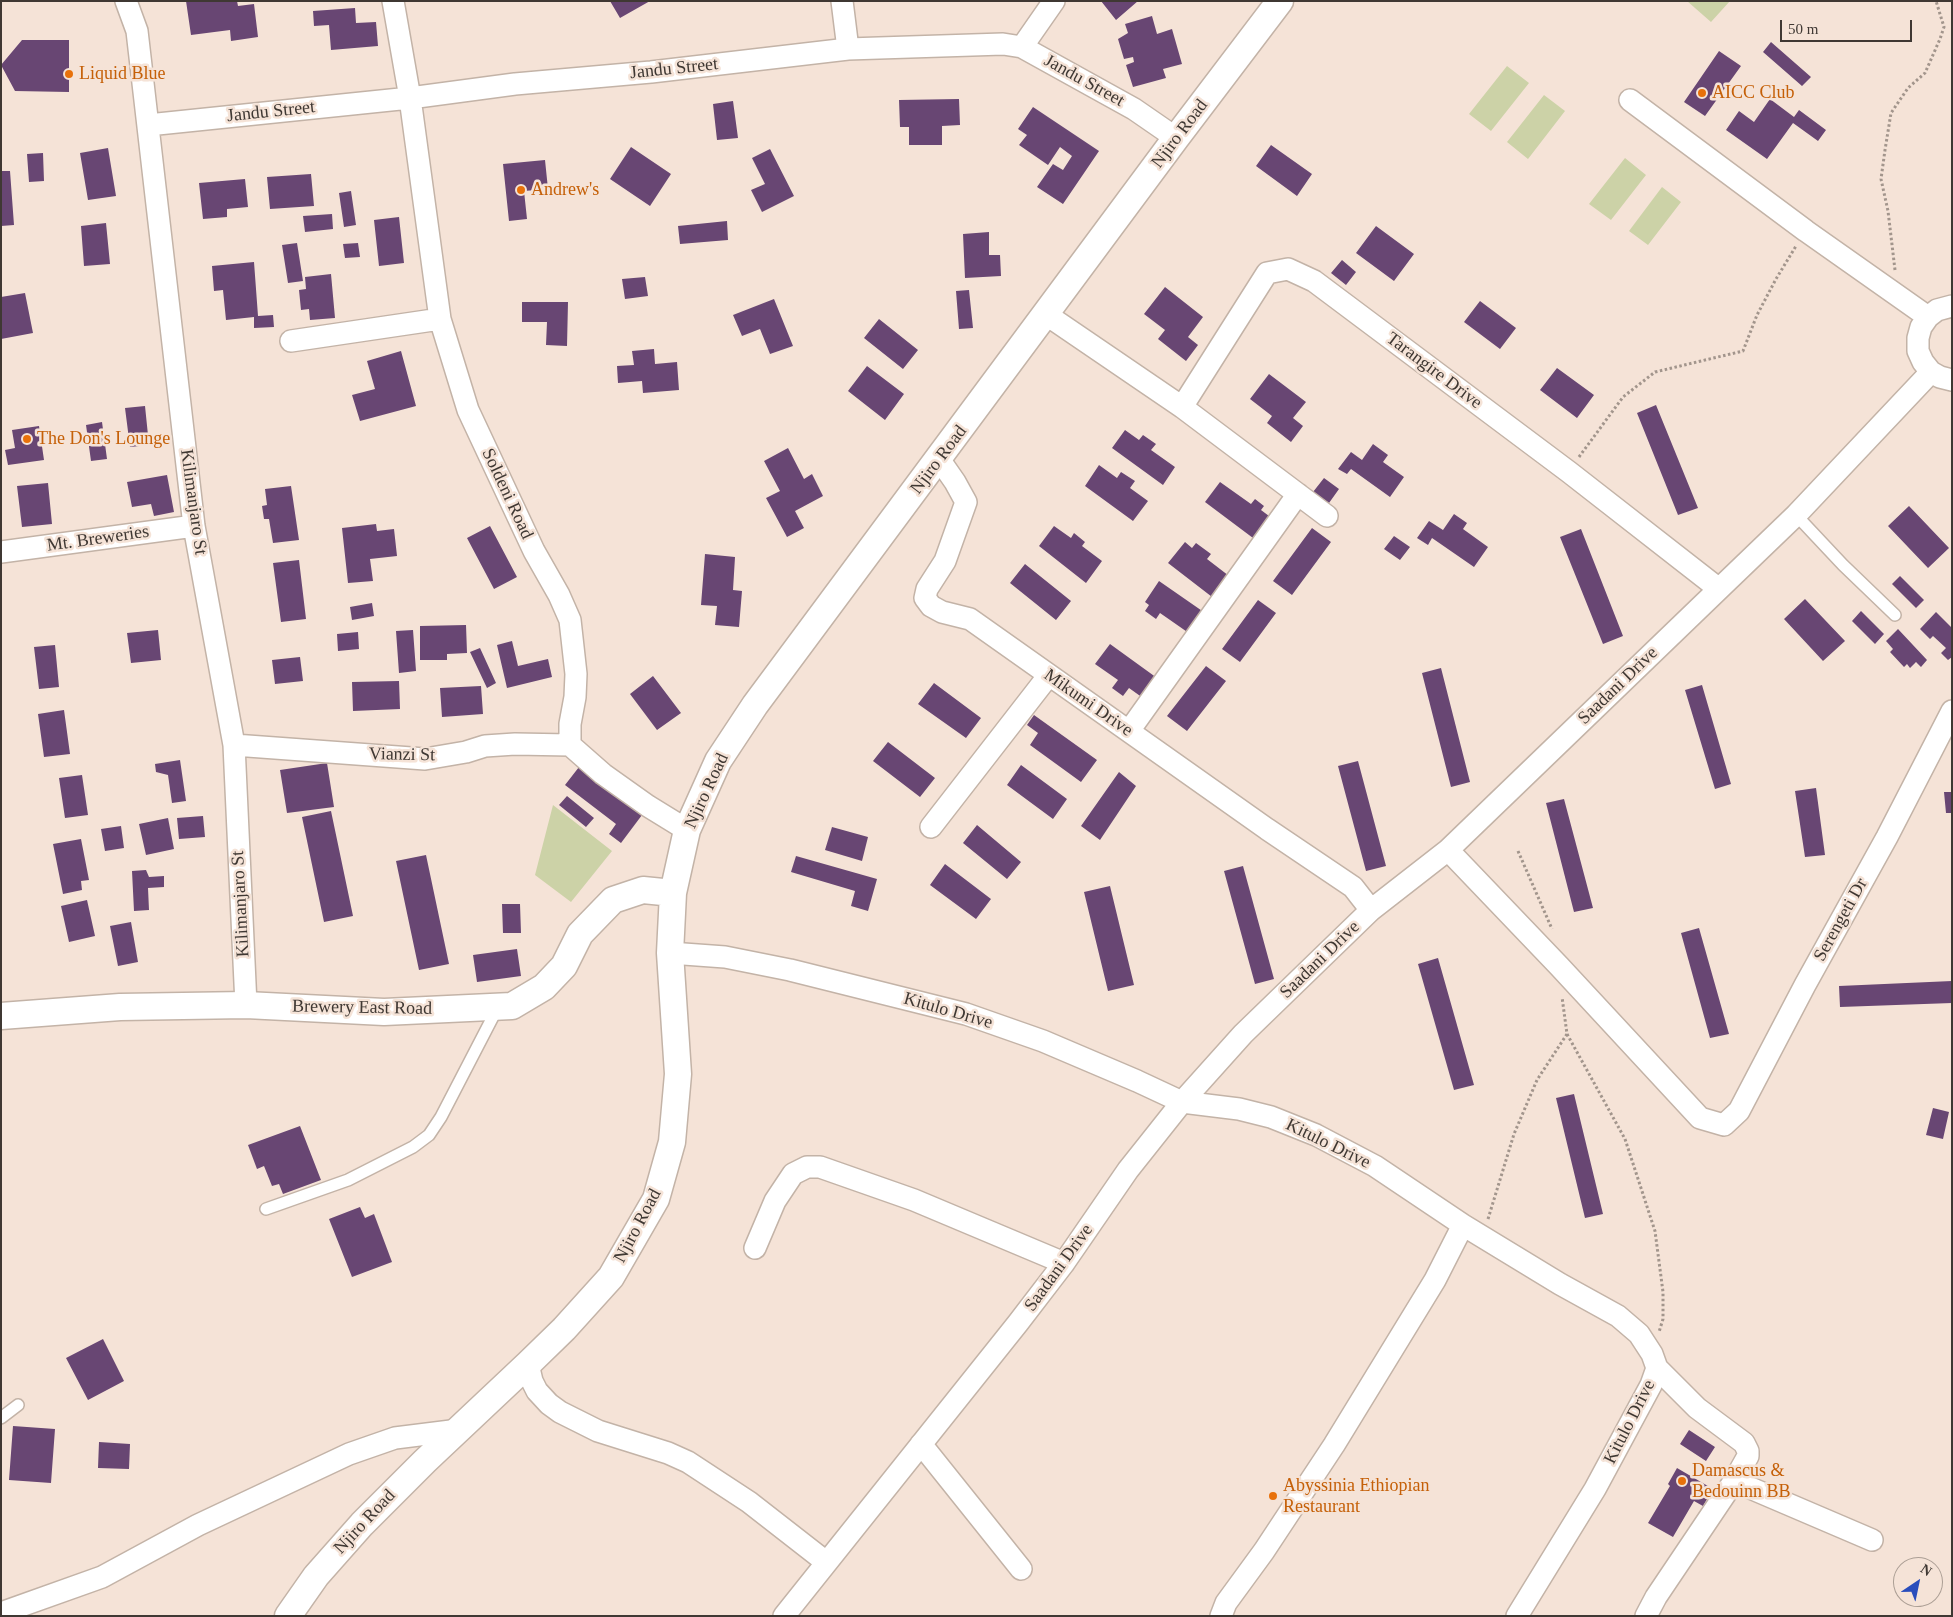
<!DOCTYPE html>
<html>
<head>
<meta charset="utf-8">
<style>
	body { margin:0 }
	#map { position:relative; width:1953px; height:1617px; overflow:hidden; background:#f5e3d7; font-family:Georgia,serif }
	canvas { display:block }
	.frame { position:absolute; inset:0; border:2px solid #3f3833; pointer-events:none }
	.north { position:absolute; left:1893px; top:1557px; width:50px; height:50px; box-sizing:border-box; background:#f5e3d7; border:1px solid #ac9f95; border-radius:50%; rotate:34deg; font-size:14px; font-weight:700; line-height:20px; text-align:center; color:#3f3833 }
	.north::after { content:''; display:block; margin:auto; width:18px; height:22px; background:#294dbc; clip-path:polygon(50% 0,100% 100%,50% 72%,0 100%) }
	.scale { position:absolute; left:1780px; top:20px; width:132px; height:22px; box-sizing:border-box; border:2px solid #3f3833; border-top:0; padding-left:6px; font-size:15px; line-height:18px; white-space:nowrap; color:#3f3833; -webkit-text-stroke:4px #f5e3d7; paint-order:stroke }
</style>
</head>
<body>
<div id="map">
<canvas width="1953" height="1617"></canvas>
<div class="frame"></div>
<div class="north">N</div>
<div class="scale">50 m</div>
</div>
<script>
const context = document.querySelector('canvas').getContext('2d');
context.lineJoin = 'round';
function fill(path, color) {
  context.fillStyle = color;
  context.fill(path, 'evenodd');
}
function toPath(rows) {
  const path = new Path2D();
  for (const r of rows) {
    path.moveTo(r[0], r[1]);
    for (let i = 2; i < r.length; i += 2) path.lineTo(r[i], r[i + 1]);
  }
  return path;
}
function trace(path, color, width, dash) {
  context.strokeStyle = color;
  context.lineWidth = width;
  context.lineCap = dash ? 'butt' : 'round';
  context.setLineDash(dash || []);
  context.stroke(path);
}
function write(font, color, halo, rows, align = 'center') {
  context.font = font + ' Georgia,serif';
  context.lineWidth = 5;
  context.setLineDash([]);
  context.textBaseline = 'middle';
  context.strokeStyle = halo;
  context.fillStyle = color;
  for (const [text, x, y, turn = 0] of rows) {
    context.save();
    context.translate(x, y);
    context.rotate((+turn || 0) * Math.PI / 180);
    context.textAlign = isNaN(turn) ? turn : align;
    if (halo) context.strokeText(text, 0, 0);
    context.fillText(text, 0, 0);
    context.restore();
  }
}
const green = toPath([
	[1687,1,1730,1,1711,22],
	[1507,66,1529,83,1491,131,1469,114],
	[1544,95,1565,111,1528,159,1507,142],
	[1625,158,1646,175,1611,220,1589,204],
	[1662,187,1681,202,1648,245,1629,231],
	[553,805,612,851,571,902,535,875]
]);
const building = toPath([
	[186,1,237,1,238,6,254,4,258,37,231,41,230,30,191,35],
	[610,1,650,1,620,18],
	[1101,1,1138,1,1116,20],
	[355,8,356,23,376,22,378,46,331,50,329,25,314,26,313,11],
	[1152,16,1157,34,1172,29,1182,64,1163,69,1166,78,1133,87,1126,65,1134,62,1133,57,1124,59,1118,39,1128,33,1125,24],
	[22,40,69,40,69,92,15,91,1,65],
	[1771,42,1811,77,1802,86,1763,52],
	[1719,51,1741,66,1705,116,1684,102],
	[959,99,960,125,942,126,942,145,909,145,909,127,900,127,899,100],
	[1770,99,1794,117,1799,110,1826,130,1818,141,1793,123,1767,159,1726,130,1739,111,1754,122],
	[733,101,738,138,717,140,713,104],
	[1033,107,1099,151,1063,204,1037,187,1053,164,1063,170,1072,156,1060,147,1048,165,1019,145,1027,135,1018,129],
	[1271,145,1312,174,1297,196,1256,166],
	[631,147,671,174,650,206,610,179],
	[108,148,116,196,88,200,80,153],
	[770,149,794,196,762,212,751,190,765,184,752,158],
	[43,153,44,181,29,182,27,154],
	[545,160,548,189,524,191,527,219,509,221,503,164],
	[1,171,10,171,14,225,1,226],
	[311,174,314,206,270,209,267,177],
	[245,179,248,207,227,209,227,217,203,219,199,183],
	[351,191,356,225,344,227,339,193],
	[332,214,333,229,305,232,303,216],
	[399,217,404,263,379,266,374,220],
	[727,221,728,240,680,244,678,226],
	[106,223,110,264,84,266,81,226],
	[1376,226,1414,254,1394,281,1356,253],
	[989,232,989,255,1000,255,1001,276,965,278,963,234],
	[297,243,303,281,288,283,282,245],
	[358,243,360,257,345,258,343,244],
	[1342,260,1356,272,1346,285,1331,273],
	[254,262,258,316,273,315,274,327,254,328,254,317,226,320,223,290,214,291,212,266],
	[331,274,335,318,310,320,309,309,301,310,299,290,306,289,305,277],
	[645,277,648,296,625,299,622,279],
	[1165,287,1203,317,1188,337,1198,345,1186,361,1158,339,1165,330,1144,314],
	[969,290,973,328,959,329,956,291],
	[25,293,33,333,1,339,1,297],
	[774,299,793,346,770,354,760,329,742,336,733,315],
	[1480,301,1516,328,1500,349,1464,322],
	[522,302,568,302,567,346,546,345,547,322,522,322],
	[879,319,918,350,903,369,864,338],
	[654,349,655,364,677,362,679,390,643,393,642,381,618,383,617,366,634,365,632,351],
	[401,351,416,406,360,421,352,395,375,389,367,361],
	[867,366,904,394,885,420,848,391],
	[1557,368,1594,395,1577,418,1540,390],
	[1269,374,1306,402,1293,418,1303,426,1291,442,1267,423,1272,416,1250,399],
	[1656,405,1698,508,1678,515,1637,413],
	[145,406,149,445,130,447,125,408],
	[102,422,107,459,91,461,86,425],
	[39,426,44,460,8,465,5,450,15,448,12,430],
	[1125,430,1139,440,1143,435,1156,444,1151,450,1175,467,1163,485,1112,448],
	[1373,444,1388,455,1383,462,1404,477,1390,497,1351,469,1347,474,1338,469,1351,452,1362,460],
	[788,448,804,479,812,474,823,496,795,511,804,528,787,537,766,498,780,491,764,461],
	[1099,465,1117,478,1121,472,1135,481,1130,488,1148,501,1133,521,1085,486],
	[167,475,174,512,154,516,151,504,132,507,127,482],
	[1324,478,1339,489,1329,503,1313,492],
	[1220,482,1251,504,1255,499,1264,506,1261,510,1269,516,1253,538,1205,502],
	[48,483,52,524,22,527,17,486],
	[291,486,299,540,273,543,269,519,264,519,262,506,267,505,265,489],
	[1909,506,1949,548,1928,568,1888,526],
	[1454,514,1467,523,1463,529,1488,547,1474,567,1432,538,1428,545,1417,538,1429,521,1443,530],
	[376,524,377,531,394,529,397,556,370,559,373,581,348,583,342,528],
	[490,526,517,577,494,589,467,538],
	[1054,526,1071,538,1074,533,1085,542,1082,546,1102,561,1086,583,1039,546],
	[1312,528,1331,542,1292,595,1273,581],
	[1581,529,1623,636,1603,644,1560,537],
	[1394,536,1410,547,1400,560,1384,549],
	[1185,542,1192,548,1196,543,1211,554,1207,559,1233,579,1216,600,1168,563],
	[705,554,735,557,733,590,742,591,739,627,715,625,717,606,701,605],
	[299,560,306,619,281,622,273,563],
	[1025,564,1071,601,1056,620,1010,583],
	[1900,576,1924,600,1916,608,1892,584],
	[1159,581,1208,615,1193,636,1160,613,1156,619,1145,611,1149,605,1145,602],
	[1805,599,1845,641,1823,661,1784,619],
	[1258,600,1276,613,1240,662,1222,649],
	[372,603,374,616,352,620,350,607],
	[1861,611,1884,634,1875,644,1852,621],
	[1936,612,1952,628,1952,657,1948,660,1941,653,1946,648,1933,636,1930,639,1920,629],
	[466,625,467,653,447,654,447,660,420,660,420,626],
	[1898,629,1927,660,1921,667,1916,662,1910,668,1907,664,1904,667,1890,652,1893,649,1886,641],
	[158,630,161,660,131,663,127,633],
	[413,630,416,671,399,673,396,631],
	[358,632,359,649,338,651,337,634],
	[512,641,518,666,548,659,552,677,507,688,497,645],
	[1110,644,1157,678,1143,698,1129,688,1123,696,1112,688,1118,680,1095,664],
	[55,645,59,687,39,689,34,647],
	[480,648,496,683,487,688,470,652],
	[300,657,303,681,275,684,272,660],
	[1206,666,1226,681,1187,731,1167,716],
	[1441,668,1470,782,1451,787,1422,673],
	[653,676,681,713,657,730,630,694],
	[399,681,400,709,353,711,352,682],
	[934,683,981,718,966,738,918,704],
	[1702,685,1731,784,1715,789,1685,690],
	[481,686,483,714,442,717,440,688],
	[64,710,70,754,44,757,38,714],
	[1034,715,1097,760,1081,782,1030,745,1038,733,1027,725],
	[888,742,935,778,920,797,873,761],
	[180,760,186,801,172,803,168,775,156,772,155,764],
	[1358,761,1386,866,1366,871,1338,766],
	[327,763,334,807,287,813,280,770],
	[1021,765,1067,799,1053,819,1007,785],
	[579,767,642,815,621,843,609,834,616,824,565,785],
	[1119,772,1136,786,1100,840,1081,826],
	[82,775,88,815,65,818,59,778],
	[1816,788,1825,855,1805,857,1795,791],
	[1944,792,1952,792,1952,813,1946,813],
	[567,796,594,818,586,827,559,805],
	[1564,799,1593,908,1574,912,1546,803],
	[331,811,353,916,324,922,302,817],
	[203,816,205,837,179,839,177,818],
	[168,818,174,849,146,855,139,824],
	[977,825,1021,862,1007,879,963,843],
	[121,826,124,848,105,851,101,829],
	[832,827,868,837,862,861,825,850],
	[81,839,89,880,81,881,82,890,63,894,53,844],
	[426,855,449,964,419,970,396,861],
	[796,856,877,879,868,911,851,906,855,891,791,872],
	[945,864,991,899,976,919,930,885],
	[1243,866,1274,979,1255,984,1224,871],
	[146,870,149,877,164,876,164,887,148,888,149,910,134,911,132,871],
	[1110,886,1134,985,1108,991,1084,892],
	[87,900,95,936,69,942,61,906],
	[502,904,520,904,521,933,503,933],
	[131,922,138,962,118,966,110,926],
	[1699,928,1729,1034,1710,1038,1681,933],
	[517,949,521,976,477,982,473,955],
	[1438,958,1474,1085,1454,1090,1418,964],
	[1952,981,1952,1003,1840,1007,1839,986],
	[1574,1094,1603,1214,1585,1218,1556,1098],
	[1933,1108,1949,1112,1943,1139,1926,1135],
	[300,1126,321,1180,283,1194,279,1184,272,1186,264,1166,257,1169,248,1145],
	[360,1207,365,1218,374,1214,392,1262,352,1277,329,1219],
	[103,1339,124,1381,88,1400,66,1358],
	[13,1426,55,1429,51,1483,9,1480],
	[1689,1430,1715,1447,1706,1461,1680,1444],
	[99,1442,130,1444,129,1469,98,1468],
	[1677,1468,1713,1489,1703,1506,1694,1501,1673,1537,1648,1523,1670,1486,1668,1484]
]);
const path = toPath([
	[1895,270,1888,211,1881,179,1885,150,1891,113,1908,88,1925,73,1940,39,1944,27,1936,1],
	[1579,457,1623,397,1655,372,1743,351,1757,315,1776,279,1796,246],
	[1518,851,1552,929],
	[1567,1034,1625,1139,1655,1231,1663,1292,1663,1319,1659,1332],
	[1488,1219,1514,1134,1537,1080,1567,1034,1562,997]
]);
const service = toPath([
	[1796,515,1843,565,1895,615],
	[266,1209,348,1180,413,1147,429,1135,441,1117,498,1007],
	[1,1418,18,1405]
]);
const minor = toPath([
	[126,1,137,31,194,526,234,745,246,1005],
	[393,1,410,98,440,319,468,410,534,551,559,595,570,620,576,674,575,697,570,724,570,745,603,774,648,806,687,830],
	[842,1,848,49],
	[1022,47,1054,1],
	[1630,100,1806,231,1928,317],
	[148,125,410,98,515,84,651,72,848,49,1003,44,1022,47,1134,109,1176,138],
	[1952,306,1937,310,1928,317,1921,327,1918,338,1918,351,1923,362,1931,372,1940,377,1952,380],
	[1047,315,1182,407,1327,516],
	[291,341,440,319],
	[1182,407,1267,273,1288,269,1314,281,1569,472,1719,589],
	[939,459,955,482,966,502,945,561,927,589,925,598,931,606,942,612,970,619,1267,829,1353,887,1371,910],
	[1,552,194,526],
	[1129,731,1298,494],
	[234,745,425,759,466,752,485,746,515,744,570,745],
	[931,827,1049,675],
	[1448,850,1559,966,1700,1118,1724,1125,1739,1111,1805,985,1887,837,1952,711],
	[670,953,725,957,790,970,966,1014,1043,1041,1137,1081,1182,1102,1239,1109,1271,1117,1316,1135,1375,1166,1463,1225,1560,1284,1618,1316,1639,1334,1652,1354,1657,1368,1651,1385,1595,1489,1517,1616],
	[755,1248,775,1201,793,1174,807,1167,820,1167,914,1200,1064,1263],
	[528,1364,532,1381,537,1391,549,1404,560,1412,598,1431,668,1453,688,1462,749,1502,826,1562],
	[921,1444,1021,1569],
	[1734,1481,1872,1540],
	[1,1613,102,1577,198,1525,349,1454,395,1438,459,1430],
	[784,1616,1018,1323,1064,1263,1128,1170,1182,1102,1243,1034,1371,910,1448,850,1719,589,1796,515,1931,372],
	[1221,1616,1226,1603,1264,1551,1334,1445,1435,1280,1463,1225],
	[1646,1616,1656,1597,1734,1481,1748,1456,1748,1451,1744,1443,1697,1408,1657,1368]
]);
const tertiary = toPath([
	[1,1016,120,1007,246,1005,384,1012,512,1006,544,987,564,966,580,934,613,900,643,890,673,893],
	[288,1616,316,1576,362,1524,425,1461,528,1364,564,1329,611,1277,656,1199,672,1142,678,1074,670,953,673,893,687,830,718,761,755,705,1176,138,1280,1]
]);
const markers = [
	[69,74,5,"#e8710a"],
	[1702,93,5,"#e8710a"],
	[521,190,5,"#e8710a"],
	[27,439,5,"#e8710a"],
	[1682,1481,5,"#e8710a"],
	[1273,1496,5,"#e8710a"]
];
const streetNames = [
	["Jandu Street",674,69,-6],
	["Jandu Street",1084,81,29],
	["Jandu Street",271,112,-6],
	["Njiro Road",1180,134,-53],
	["Tarangire Drive",1434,371,37],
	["Njiro Road",939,460,-53],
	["Soldeni Road",507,494,65],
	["Kilimanjaro St",193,502,82],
	["Mt. Breweries",98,539,-8],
	["Saadani Drive",1618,686,-44],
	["Mikumi Drive",1088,703,35],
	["Vianzi St",402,755,1],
	["Njiro Road",707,791,-65],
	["Kilimanjaro St",241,904,-93],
	["Serengeti Dr",1841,920,-61],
	["Saadani Drive",1320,960,-44],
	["Brewery East Road",362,1008,1],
	["Kitulo Drive",948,1011,16],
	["Kitulo Drive",1328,1144,26],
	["Njiro Road",638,1226,-62],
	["Saadani Drive",1059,1268,-54],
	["Kitulo Drive",1630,1422,-63],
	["Njiro Road",365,1522,-47]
];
const foodNames = [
	["Liquid Blue",79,74],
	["AICC Club",1712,93],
	["Andrew's",531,190],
	["The Don's Lounge",37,439],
	["Damascus &",1692,1471],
	["Bedouinn BB",1692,1492],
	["Abyssinia Ethiopian",1283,1486],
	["Restaurant",1283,1507]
];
fill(green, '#ccd2a7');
fill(building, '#684673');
trace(service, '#c3b3a7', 14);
trace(minor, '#c3b3a7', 24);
trace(tertiary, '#c3b3a7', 29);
trace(path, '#a2958c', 3, [2.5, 2.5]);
trace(service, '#fff', 11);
trace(minor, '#fff', 21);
trace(tertiary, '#fff', 26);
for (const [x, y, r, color] of markers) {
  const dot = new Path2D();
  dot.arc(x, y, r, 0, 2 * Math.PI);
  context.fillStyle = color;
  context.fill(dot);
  trace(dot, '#f5e3d7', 2);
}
write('18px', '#3f3833', '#f5e3d7', streetNames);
write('18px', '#c56008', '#f5e3d7', foodNames, 'left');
</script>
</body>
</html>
